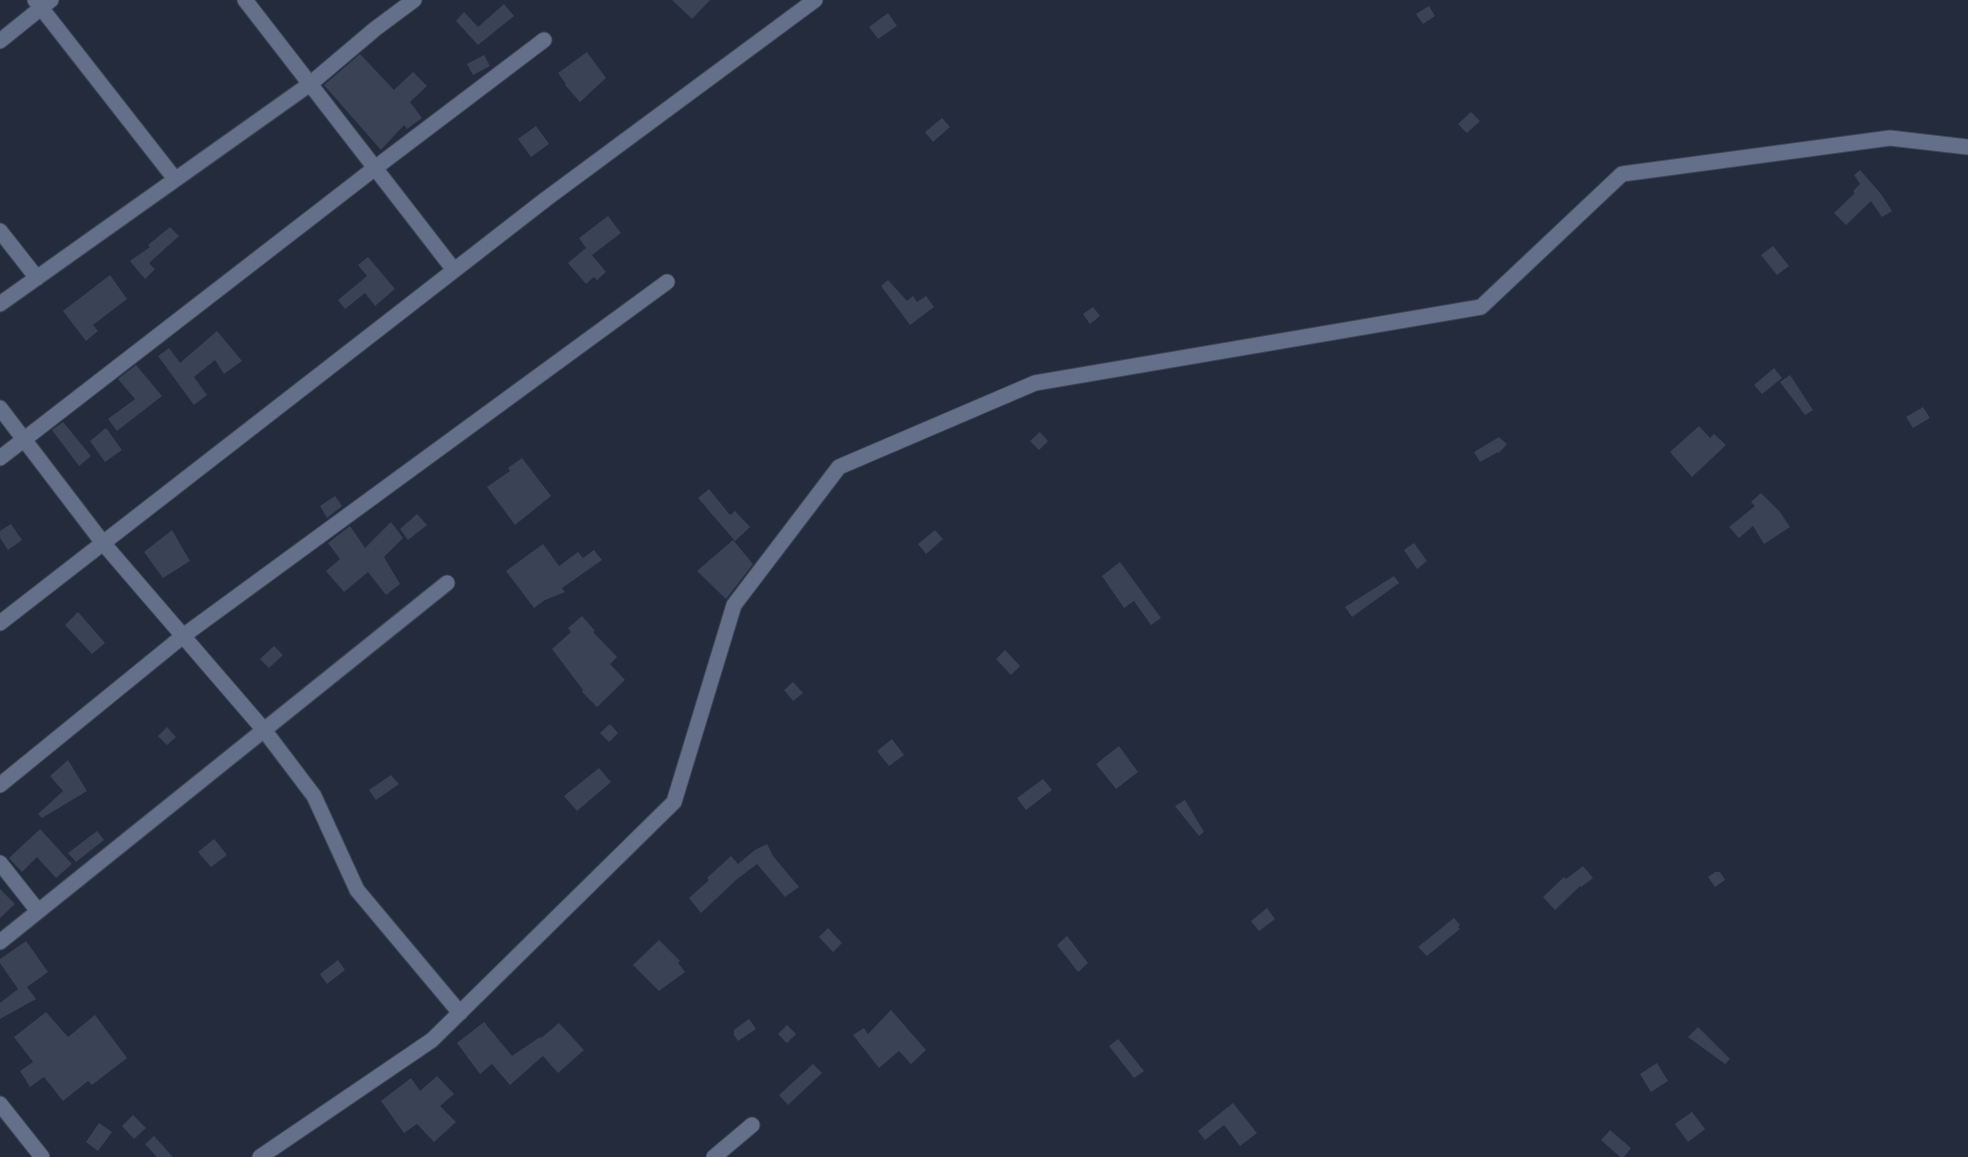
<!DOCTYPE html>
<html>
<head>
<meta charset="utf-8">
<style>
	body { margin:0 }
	canvas { display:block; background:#232b3d }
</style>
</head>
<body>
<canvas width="1968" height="1157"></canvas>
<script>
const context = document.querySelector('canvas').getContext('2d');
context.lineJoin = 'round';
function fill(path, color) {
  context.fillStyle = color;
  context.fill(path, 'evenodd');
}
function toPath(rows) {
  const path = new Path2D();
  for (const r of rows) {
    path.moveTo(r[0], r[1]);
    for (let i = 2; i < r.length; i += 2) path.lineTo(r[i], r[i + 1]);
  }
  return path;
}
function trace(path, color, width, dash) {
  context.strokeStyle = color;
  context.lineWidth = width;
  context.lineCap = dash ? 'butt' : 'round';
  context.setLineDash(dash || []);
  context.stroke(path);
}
const building = toPath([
	[672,0,710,0,692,19],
	[504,4,514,16,478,45,456,21,464,12,478,27],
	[1429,6,1435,16,1423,24,1416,14],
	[888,13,897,26,878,39,869,27],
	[587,52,606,78,580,102,565,85,566,84,558,73],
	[360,54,394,90,413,72,427,86,410,102,422,118,407,129,404,125,381,150,324,85],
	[484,55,490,66,473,75,467,64],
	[1471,112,1480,121,1467,133,1458,124],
	[942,118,950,127,933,142,925,132],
	[536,126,549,144,531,157,518,139],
	[1860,170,1881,194,1892,211,1882,217,1871,201,1846,225,1834,213,1855,193,1853,191,1860,184,1854,175],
	[608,216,621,233,592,255,606,272,597,280,594,277,586,284,568,263,586,248,579,238],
	[170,227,179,236,149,263,155,269,145,279,130,261,150,247,148,245],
	[1773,246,1789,266,1777,275,1761,255],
	[368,257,395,289,375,306,365,293,345,309,338,300,367,276,358,265],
	[110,275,127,299,93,325,98,331,86,341,63,311],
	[888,280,907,301,913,296,917,302,926,296,934,307,910,325,881,286],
	[1093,307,1100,316,1090,324,1083,314],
	[217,331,242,361,224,374,215,360,194,377,207,395,194,405,158,356,169,348,180,363],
	[136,365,162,396,117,431,108,419,135,399,118,379],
	[1774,368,1782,378,1762,394,1754,385],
	[1790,375,1813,410,1805,415,1780,382],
	[1923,407,1930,418,1913,428,1906,417],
	[63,422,91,456,79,466,52,430],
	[1699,426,1710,438,1714,434,1726,445,1692,477,1670,452],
	[106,428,122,450,105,462,90,441],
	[1040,432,1048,441,1039,450,1030,441],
	[1499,437,1507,444,1499,453,1498,452,1480,462,1474,452],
	[522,458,551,496,515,525,487,487,510,471,508,468],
	[709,489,730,515,735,511,750,527,735,541,698,498],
	[1761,493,1780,512,1790,527,1764,544,1753,526,1739,538,1729,527,1755,506,1751,502],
	[335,496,342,506,327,518,320,506],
	[417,514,427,525,408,540,400,529],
	[391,522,403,538,384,557,400,584,386,595,368,572,344,592,326,571,340,559,328,543,350,526,365,548],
	[11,524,22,540,8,550,0,538,0,531],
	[172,530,190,561,163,578,144,552],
	[935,530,943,539,926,554,918,544],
	[733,540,753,564,726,599,697,571],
	[1414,543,1427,561,1417,569,1404,550],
	[543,544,559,566,578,552,583,558,594,550,602,560,562,588,565,592,545,600,534,608,506,571],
	[1120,562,1161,618,1151,625,1134,601,1124,608,1102,576],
	[1394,576,1399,583,1352,617,1345,607],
	[78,612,105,643,92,654,65,625],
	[582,616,595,631,593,632,617,657,610,664,625,680,597,707,582,692,583,690,552,649,571,632,568,628],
	[274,646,283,655,269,668,260,659],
	[1005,650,1020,666,1011,675,996,659],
	[793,682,803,693,793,701,784,690],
	[610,724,618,733,609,742,600,733],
	[167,727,176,737,167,745,158,736],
	[892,739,904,755,889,766,877,751],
	[1119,746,1138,772,1116,789,1096,764],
	[68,760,87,791,42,818,38,814,63,791,50,776],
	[599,768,611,782,577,811,564,796],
	[391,775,399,784,376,800,369,790],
	[1043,779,1052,790,1026,810,1017,798],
	[1185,800,1204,832,1199,836,1175,806],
	[40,829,72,864,56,878,37,857,22,872,9,858],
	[97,831,104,840,76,862,68,853],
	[214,839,227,855,211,867,198,852],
	[767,844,773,856,799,887,785,897,757,864,736,880,701,913,689,898,709,880,707,878,731,856,738,864,755,850],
	[1583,866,1593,878,1581,887,1580,886,1555,910,1543,897,1564,877,1566,879],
	[1715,872,1720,872,1725,880,1715,887,1708,877],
	[0,889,15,904,0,918],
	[1267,908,1275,919,1259,931,1251,921],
	[1454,918,1460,925,1458,927,1460,929,1427,956,1418,947],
	[828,928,842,943,833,952,819,937],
	[1067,936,1088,963,1078,972,1057,945],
	[659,940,680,961,678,963,685,972,659,991,633,965],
	[26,941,48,972,27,987,36,999,0,1019,0,1003,18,989,0,963,0,959],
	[338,960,345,970,327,984,320,974],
	[891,1010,926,1050,911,1064,899,1051,879,1068,853,1035,864,1028,868,1034],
	[46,1012,68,1037,95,1015,127,1058,92,1085,88,1081,63,1101,44,1077,30,1087,20,1071,33,1062,14,1037],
	[749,1019,756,1029,738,1041,734,1035,734,1030],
	[484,1022,512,1056,540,1037,541,1038,559,1023,584,1050,558,1073,543,1056,510,1085,492,1064,480,1074,457,1043],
	[787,1025,796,1034,787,1043,778,1034],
	[1698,1027,1730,1059,1725,1064,1688,1037],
	[1118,1039,1144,1071,1134,1078,1109,1046],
	[1657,1063,1668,1081,1651,1092,1640,1074],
	[813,1064,822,1073,788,1105,779,1095],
	[437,1076,454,1094,440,1106,456,1122,434,1142,417,1124,404,1133,381,1101,411,1078,420,1091],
	[1233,1103,1257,1133,1240,1146,1224,1125,1205,1140,1198,1131],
	[1692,1112,1705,1129,1688,1142,1675,1124],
	[133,1115,146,1128,134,1139,122,1126],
	[99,1123,112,1132,98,1151,86,1142],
	[1610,1130,1631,1148,1624,1157,1620,1157,1601,1140],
	[154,1136,173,1157,157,1157,145,1144]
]);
const minor = toPath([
	[35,0,175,179],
	[245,0,454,270],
	[0,41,51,0],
	[0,231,37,278],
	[0,304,310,84,375,29,414,0],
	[0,408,103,543,264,730,314,796,357,890,460,1013],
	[0,458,375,168,544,40],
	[0,623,546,199,815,0],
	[0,785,183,636,667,282],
	[0,863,38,911],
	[0,942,447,583],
	[0,1104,42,1157],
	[260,1157,432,1040,674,802,734,605,839,467,1035,383,1481,307,1622,174,1890,138,1968,147],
	[714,1157,752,1125]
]);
fill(building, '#3a4255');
trace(minor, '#3f4758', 17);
trace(minor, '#646f8a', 15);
</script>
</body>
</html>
